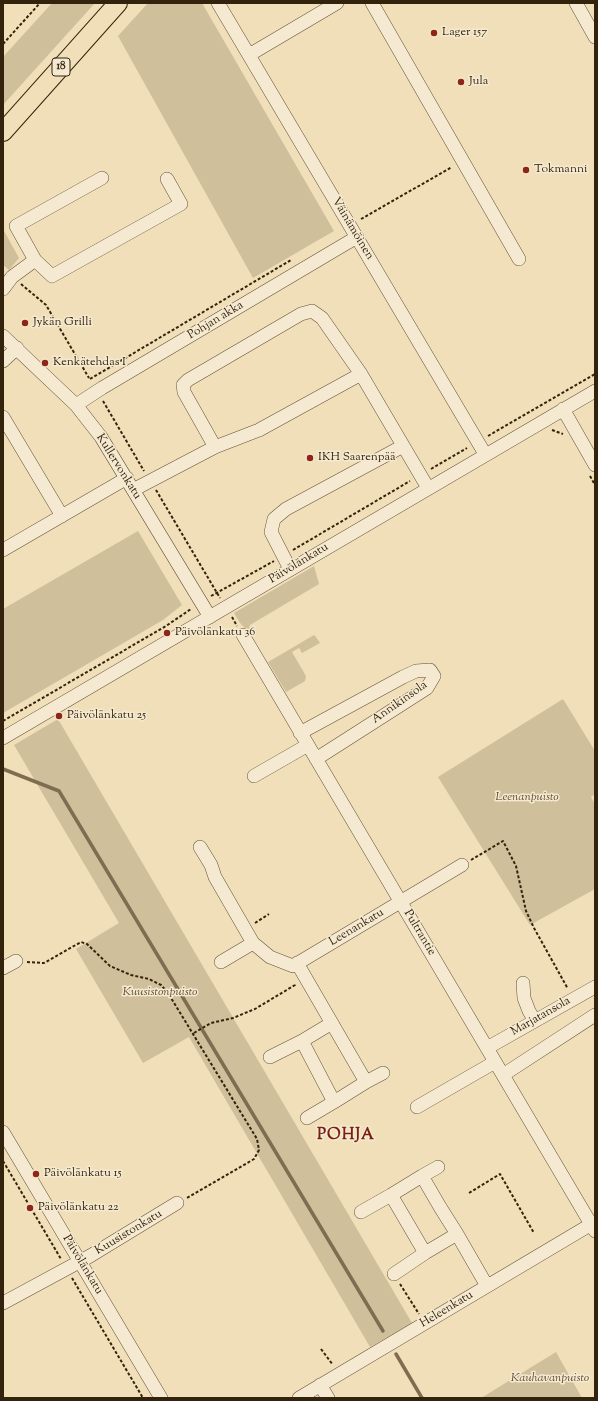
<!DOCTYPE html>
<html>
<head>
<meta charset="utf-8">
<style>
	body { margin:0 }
	#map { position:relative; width:598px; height:1401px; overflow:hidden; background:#f0dfb8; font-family:"Sorts Mill Goudy",serif }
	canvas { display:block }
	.frame { position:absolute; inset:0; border:4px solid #33230c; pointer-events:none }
</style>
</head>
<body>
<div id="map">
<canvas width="598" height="1401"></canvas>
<div class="frame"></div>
</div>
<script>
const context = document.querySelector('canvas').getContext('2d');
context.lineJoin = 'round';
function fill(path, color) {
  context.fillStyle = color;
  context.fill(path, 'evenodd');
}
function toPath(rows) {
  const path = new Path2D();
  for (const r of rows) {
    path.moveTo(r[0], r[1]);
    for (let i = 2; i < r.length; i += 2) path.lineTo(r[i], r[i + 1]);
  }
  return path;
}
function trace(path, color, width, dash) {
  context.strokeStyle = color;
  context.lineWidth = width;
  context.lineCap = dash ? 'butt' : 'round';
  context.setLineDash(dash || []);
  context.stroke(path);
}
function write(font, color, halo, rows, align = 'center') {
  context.font = font + ' "Sorts Mill Goudy",serif';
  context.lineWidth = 3;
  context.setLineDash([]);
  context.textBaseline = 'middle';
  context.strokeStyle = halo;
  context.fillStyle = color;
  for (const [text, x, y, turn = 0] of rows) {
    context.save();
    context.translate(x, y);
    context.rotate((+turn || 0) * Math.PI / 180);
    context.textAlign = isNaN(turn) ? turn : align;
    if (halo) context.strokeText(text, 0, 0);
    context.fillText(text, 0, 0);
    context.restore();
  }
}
const green = toPath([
	[52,3,95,3,3,105,3,57],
	[148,3,202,3,334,231,253,278,118,36],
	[3,229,19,258,9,270,3,265],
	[138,531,182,605,163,620,3,713,3,609],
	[314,566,319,584,250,625,249,629,245,628,240,623,234,613],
	[314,635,316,637,320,643,302,653,299,648,292,652,306,676,305,681,286,692,268,662],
	[563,699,595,751,595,794,591,797,595,804,595,889,530,925,438,777],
	[58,719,412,1323,370,1347,189,1037,143,1063,76,949,119,923,14,745],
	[556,1352,582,1398,481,1398]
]);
const stream = toPath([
	[3,769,59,791,383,1331],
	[396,1354,422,1398]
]);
const path = toPath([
	[3,44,40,3],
	[361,219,452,167],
	[21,284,46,305,89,378],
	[90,379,291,260],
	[103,401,144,471],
	[552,430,563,434],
	[488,436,595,374],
	[431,469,467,448],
	[590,476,595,485],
	[156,490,220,598],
	[293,550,410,481],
	[211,596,274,561],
	[232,617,237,626],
	[3,721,166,626,191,609],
	[471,860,503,841,516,866,526,911,534,928,568,989],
	[255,923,269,914],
	[27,962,44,963,81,942,87,944,110,966,131,975,149,979,161,985,168,993,257,1139,259,1150,254,1159,187,1198],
	[194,1033,211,1023,233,1018,255,1009,295,985,295,983],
	[3,1161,61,1259],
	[469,1193,500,1174,534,1233],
	[72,1278,143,1398],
	[400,1284,419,1314],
	[321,1349,333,1365]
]);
const minor = toPath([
	[218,3,485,454],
	[372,3,519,259],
	[576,3,595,37],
	[249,55,337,3],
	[35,260,52,276,181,204,167,179],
	[3,289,12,277,35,260,16,226,102,178],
	[3,336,76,405,101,437,210,617],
	[3,361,17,348],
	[76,405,102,388,357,237],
	[563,409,595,465],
	[3,417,62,516],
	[215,447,184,392,183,385,188,380,301,314,312,311,322,318,361,374,428,488],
	[133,490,215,447,259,430,361,374],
	[3,550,127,478],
	[290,569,271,532,274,519,286,509,403,446],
	[243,635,595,1231],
	[300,733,403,677,416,671,430,670,434,676,427,688,316,759],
	[3,738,595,391],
	[254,776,308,745],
	[200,847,211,865,215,877,253,943,270,957,293,966,462,865],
	[221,962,253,943],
	[297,963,366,1082,334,1102,302,1041,332,1023],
	[3,968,16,961],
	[523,983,524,998,529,1011,535,1021],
	[487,1048,595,987],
	[270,1057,302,1041],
	[503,1075,595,1015],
	[366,1082,383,1073],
	[417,1107,495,1062],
	[307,1118,334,1102],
	[3,1132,161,1398],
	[422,1176,438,1167],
	[361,1212,391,1195],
	[457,1234,425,1253,391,1195,422,1176,440,1207,457,1234,487,1286],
	[394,1274,425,1253],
	[3,1303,90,1256,177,1203],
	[320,1385,328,1398],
	[299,1398,595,1222]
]);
const highway = toPath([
	[3,132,118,3]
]);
const markers = [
	[434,33,4,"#8f2418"],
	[461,82,4,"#8f2418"],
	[526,170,4,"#8f2418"],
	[25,323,4,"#8f2418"],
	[45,363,4,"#8f2418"],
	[310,458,4,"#8f2418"],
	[167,633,4,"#8f2418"],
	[59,716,4,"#8f2418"],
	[36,1174,4,"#8f2418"],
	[30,1208,4,"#8f2418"]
];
const shields = [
	[61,67,18]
];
const shieldNames = [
	["18",61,67]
];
const poiNames = [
	["Lager 157",442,33],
	["Jula",469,82],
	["Tokmanni",534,170],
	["Jykän Grilli",33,323],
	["Kenkätehdas I",53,363],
	["IKH Saarenpää",318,458],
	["Päivölänkatu 36",175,633],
	["Päivölänkatu 25",67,716],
	["Päivölänkatu 15",44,1174],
	["Päivölänkatu 22",38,1208]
];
const streetNames = [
	["Väinämöinen",352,229,59],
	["Pohjan akka",216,321,-31],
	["Kullervonkatu",118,467,58],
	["Päivölänkatu",299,564,-31],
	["Annikinsola",400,703,-35],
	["Leenankatu",357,928,-31],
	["Pultrantie",419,933,59],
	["Marjatansola",541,1017,-30],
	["Kuusistonkatu",129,1233,-31],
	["Päivölänkatu",82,1265,59],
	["Heleenkatu",447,1310,-31]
];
const parkNames = [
	["Leenanpuisto",527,798],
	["Kuusistonpuisto",160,993],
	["Kauhavanpuisto",550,1379]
];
const districtNames = [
	["POHJA",346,1136]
];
fill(green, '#d0bf9b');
trace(stream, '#7e6d50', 3.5);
trace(minor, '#625237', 14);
trace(highway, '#33230c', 20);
trace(path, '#33230c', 2, [3, 2]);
trace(minor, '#f5ead1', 13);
trace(highway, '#f0dfb8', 18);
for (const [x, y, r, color] of markers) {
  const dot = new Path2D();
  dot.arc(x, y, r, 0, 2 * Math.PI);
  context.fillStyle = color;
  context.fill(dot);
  trace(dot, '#f5ead1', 1.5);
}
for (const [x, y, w] of shields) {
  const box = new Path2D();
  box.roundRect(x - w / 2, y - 9, w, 18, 3);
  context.fillStyle = '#f5ead1';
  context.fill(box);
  trace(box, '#33230c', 1);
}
write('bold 11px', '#33230c', null, shieldNames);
write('12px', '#33230c', '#f5ead1', poiNames, 'left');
write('12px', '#33230c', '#f5ead1', streetNames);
write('italic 12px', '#5a4a30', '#f5ead1', parkNames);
context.letterSpacing = '1px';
write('bold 16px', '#7a1f14', '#f5ead1', districtNames);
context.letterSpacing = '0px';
</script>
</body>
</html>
